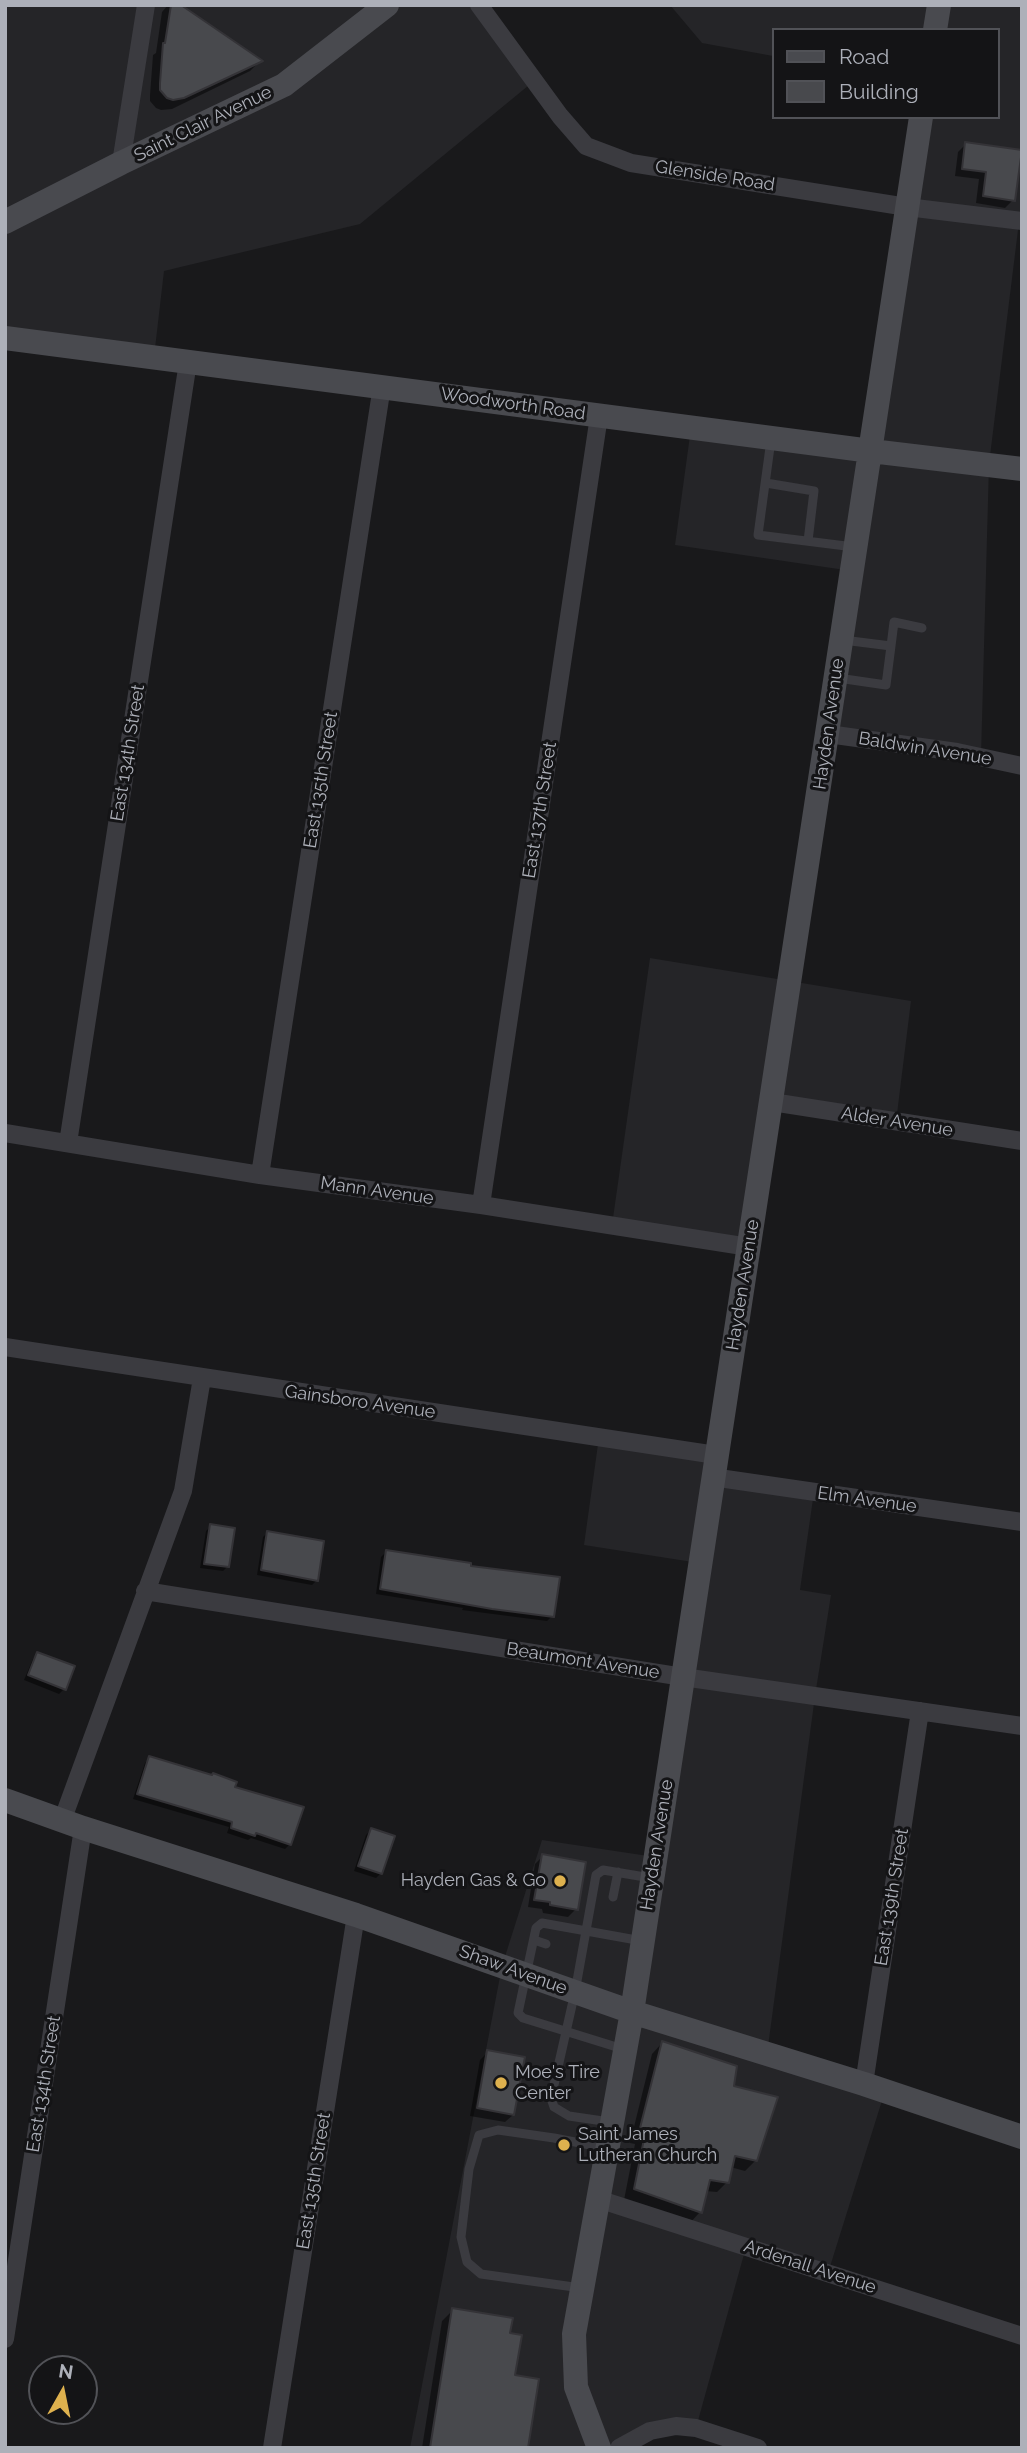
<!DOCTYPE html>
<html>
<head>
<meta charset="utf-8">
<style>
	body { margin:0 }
	#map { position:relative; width:1027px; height:2453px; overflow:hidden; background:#19191b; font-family:Raleway,sans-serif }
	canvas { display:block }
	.frame { position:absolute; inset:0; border:7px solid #adb0b9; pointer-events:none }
	.legend { position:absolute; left:772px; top:28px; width:228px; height:91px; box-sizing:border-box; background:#141416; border:2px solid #515257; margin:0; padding:9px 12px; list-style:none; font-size:21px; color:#adb0b9 }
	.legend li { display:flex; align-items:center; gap:14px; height:35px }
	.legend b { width:35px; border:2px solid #515257 }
	.north { position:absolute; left:28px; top:2355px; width:70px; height:70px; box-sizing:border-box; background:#141416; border:2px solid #515257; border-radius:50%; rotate:9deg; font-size:19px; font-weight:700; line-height:28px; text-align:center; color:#adb0b9 }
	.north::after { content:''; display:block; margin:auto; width:24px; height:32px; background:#deb14e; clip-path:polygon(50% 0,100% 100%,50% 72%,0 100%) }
</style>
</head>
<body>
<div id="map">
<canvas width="1027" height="2453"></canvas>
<div class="frame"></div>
<ul class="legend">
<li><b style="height:9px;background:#494a4f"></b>Road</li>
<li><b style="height:19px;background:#48494d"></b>Building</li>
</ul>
<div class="north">N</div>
</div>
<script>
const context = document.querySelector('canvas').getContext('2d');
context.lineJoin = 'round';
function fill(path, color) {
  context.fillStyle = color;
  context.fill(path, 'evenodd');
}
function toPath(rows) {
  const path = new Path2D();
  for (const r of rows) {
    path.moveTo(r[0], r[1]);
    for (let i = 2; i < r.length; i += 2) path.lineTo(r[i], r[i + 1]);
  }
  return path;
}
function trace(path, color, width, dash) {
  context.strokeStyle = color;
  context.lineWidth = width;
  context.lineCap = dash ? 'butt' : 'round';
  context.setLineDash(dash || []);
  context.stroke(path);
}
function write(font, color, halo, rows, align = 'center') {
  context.font = font + ' Raleway,sans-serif';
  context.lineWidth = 6;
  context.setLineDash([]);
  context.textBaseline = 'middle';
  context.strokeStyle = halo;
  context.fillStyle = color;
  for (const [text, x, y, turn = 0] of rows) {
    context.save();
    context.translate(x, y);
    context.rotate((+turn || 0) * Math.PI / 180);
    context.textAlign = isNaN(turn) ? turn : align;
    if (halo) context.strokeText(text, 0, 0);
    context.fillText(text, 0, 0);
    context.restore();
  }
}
const built = toPath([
	[5,5,479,5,534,81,360,224,164,271,154,357,5,338],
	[670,5,1022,5,1022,221,1019,222,989,464,981,757,828,734,852,571,675,545,691,428,871,451,921,117,997,117,997,30,773,30,773,56,702,43],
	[650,958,911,1001,896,1122,772,1103,749,1247,612,1225],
	[599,1437,716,1455,712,1476,814,1492,800,1590,831,1595,815,1696,767,2054,885,2091,828,2273,746,2247,696,2428,619,2448,410,2448,502,1966,542,1840,655,1857,699,1563,584,1545]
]);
const shadow = toPath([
	[168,5,178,5,260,61,250,71,172,109,161,110,156,108,150,101,150,95,153,55,156,53,162,12],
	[966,144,1013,200,1005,208,976,203,979,179,955,176,958,152],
	[211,1526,228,1566,223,1571,200,1568,206,1531],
	[268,1532,317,1580,312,1585,257,1575,263,1537],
	[386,1552,552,1616,547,1621,462,1610,463,1608,376,1594,381,1557],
	[38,1654,64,1689,59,1694,24,1680,33,1659],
	[150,1758,233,1789,290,1844,285,1849,251,1838,248,1840,227,1833,229,1827,133,1799,145,1763],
	[371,1830,381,1873,376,1878,354,1871,366,1835],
	[543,1856,576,1909,568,1917,543,1913,542,1909,528,1907,535,1864],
	[662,2043,732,2087,756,2160,745,2171,730,2167,727,2182,717,2192,705,2191,700,2212,690,2223,624,2200,635,2144,630,2143,652,2054],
	[488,2052,513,2115,505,2122,470,2116,480,2060],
	[453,2310,508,2334,526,2448,422,2448,442,2321]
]);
const building = toPath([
	[171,5,181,5,263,61,184,98,173,100,167,98,160,90,160,83,163,43,165,43,171,5],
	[965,142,1022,150,1015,201,983,196,986,172,962,169,965,142],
	[210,1524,235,1528,229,1567,204,1564,210,1524],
	[267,1531,324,1541,318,1581,261,1570,267,1531],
	[386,1550,471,1563,471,1566,560,1577,554,1617,492,1609,380,1589,386,1550],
	[37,1652,75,1666,66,1690,28,1675,37,1652],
	[149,1756,212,1775,213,1773,237,1782,235,1787,304,1807,291,1845,256,1833,255,1836,231,1828,232,1822,137,1794,149,1756],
	[371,1828,395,1836,382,1874,358,1866,371,1828],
	[542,1854,586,1862,578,1910,550,1905,550,1902,534,1900,542,1854],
	[662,2041,737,2066,734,2086,778,2097,757,2161,735,2156,729,2183,710,2180,702,2213,634,2189,645,2134,639,2132,662,2041],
	[487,2050,525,2057,514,2115,477,2108,487,2050],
	[452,2308,513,2318,510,2333,522,2335,515,2375,539,2379,528,2448,430,2448,452,2308]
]);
const lane = toPath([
	[771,440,758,535,854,547],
	[766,483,814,491,808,541],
	[891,646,894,622,922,628],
	[838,678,886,685,891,646,843,640],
	[613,1897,618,1872],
	[534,1940,546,1944],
	[623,2049,523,2018,518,2013,536,1928,542,1923,642,1941],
	[610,2122,569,2116,554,2107,551,2098,575,1992,596,1875,603,1870,651,1878],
	[581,2288,481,2274,467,2262,461,2237,469,2169,479,2135,498,2130,554,2138,606,2148]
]);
const street = toPath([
	[479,5,560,116,586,146,631,163,907,207,1022,221],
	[121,163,146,5],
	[828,734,957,752,1022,766],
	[772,1102,1022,1141],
	[5,1133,260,1175,481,1205,749,1247],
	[68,1143,188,362],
	[260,1175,382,386],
	[481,1205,599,416],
	[5,1347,716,1455],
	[712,1477,1022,1522],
	[145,1591,683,1677,1022,1726],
	[62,1821,183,1491,202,1378],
	[864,2084,920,1711],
	[598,2199,1022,2336],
	[5,2339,83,1828],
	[272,2448,356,1915],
	[619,2448,650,2431,676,2426,696,2428,758,2448]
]);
const secondary = toPath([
	[935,30,939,5],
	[5,222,121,163,284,85,387,5],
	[5,338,871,451,1022,469],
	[5,1800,83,1828,356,1915,632,2012,864,2084,1022,2137],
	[599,2448,576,2387,574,2334,632,2012,921,117]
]);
const markers = [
	[560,1881,7,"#deb14e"],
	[501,2083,7,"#deb14e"],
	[564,2145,7,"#deb14e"]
];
const streetNames = [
	["Saint Clair Avenue",203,124,-26],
	["Glenside Road",715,176,9],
	["Woodworth Road",513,404,8],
	["Hayden Avenue",829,724,-82],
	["Baldwin Avenue",925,749,9],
	["East 134th Street",128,753,-81],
	["East 135th Street",321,780,-81],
	["East 137th Street",540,810,-81],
	["Alder Avenue",897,1122,9],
	["Mann Avenue",377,1191,8],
	["Hayden Avenue",743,1285,-81],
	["Gainsboro Avenue",360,1402,8],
	["Elm Avenue",867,1500,8],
	["Beaumont Avenue",583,1661,9],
	["Hayden Avenue",657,1845,-81],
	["East 139th Street",892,1897,-81],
	["Shaw Avenue",513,1970,20],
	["East 134th Street",44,2084,-81],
	["East 135th Street",314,2181,-81],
	["Ardenall Avenue",810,2267,18]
];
const poiNames = [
	["Hayden Gas & Go",546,1881,"right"],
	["Moe's Tire",515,2073],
	["Center",515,2094],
	["Saint James",578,2135],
	["Lutheran Church",578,2156]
];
fill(built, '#252528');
fill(shadow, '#0007');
fill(building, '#48494d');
trace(building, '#343337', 2);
trace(lane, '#3b3b40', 9);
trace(street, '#3b3b40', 18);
trace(secondary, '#494a4f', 24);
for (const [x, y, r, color] of markers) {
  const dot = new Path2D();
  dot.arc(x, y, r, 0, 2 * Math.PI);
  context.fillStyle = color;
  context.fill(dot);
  trace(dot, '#141416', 2.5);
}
write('18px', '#adb0b9', '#141416', streetNames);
write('18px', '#adb0b9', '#141416', poiNames, 'left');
</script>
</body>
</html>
